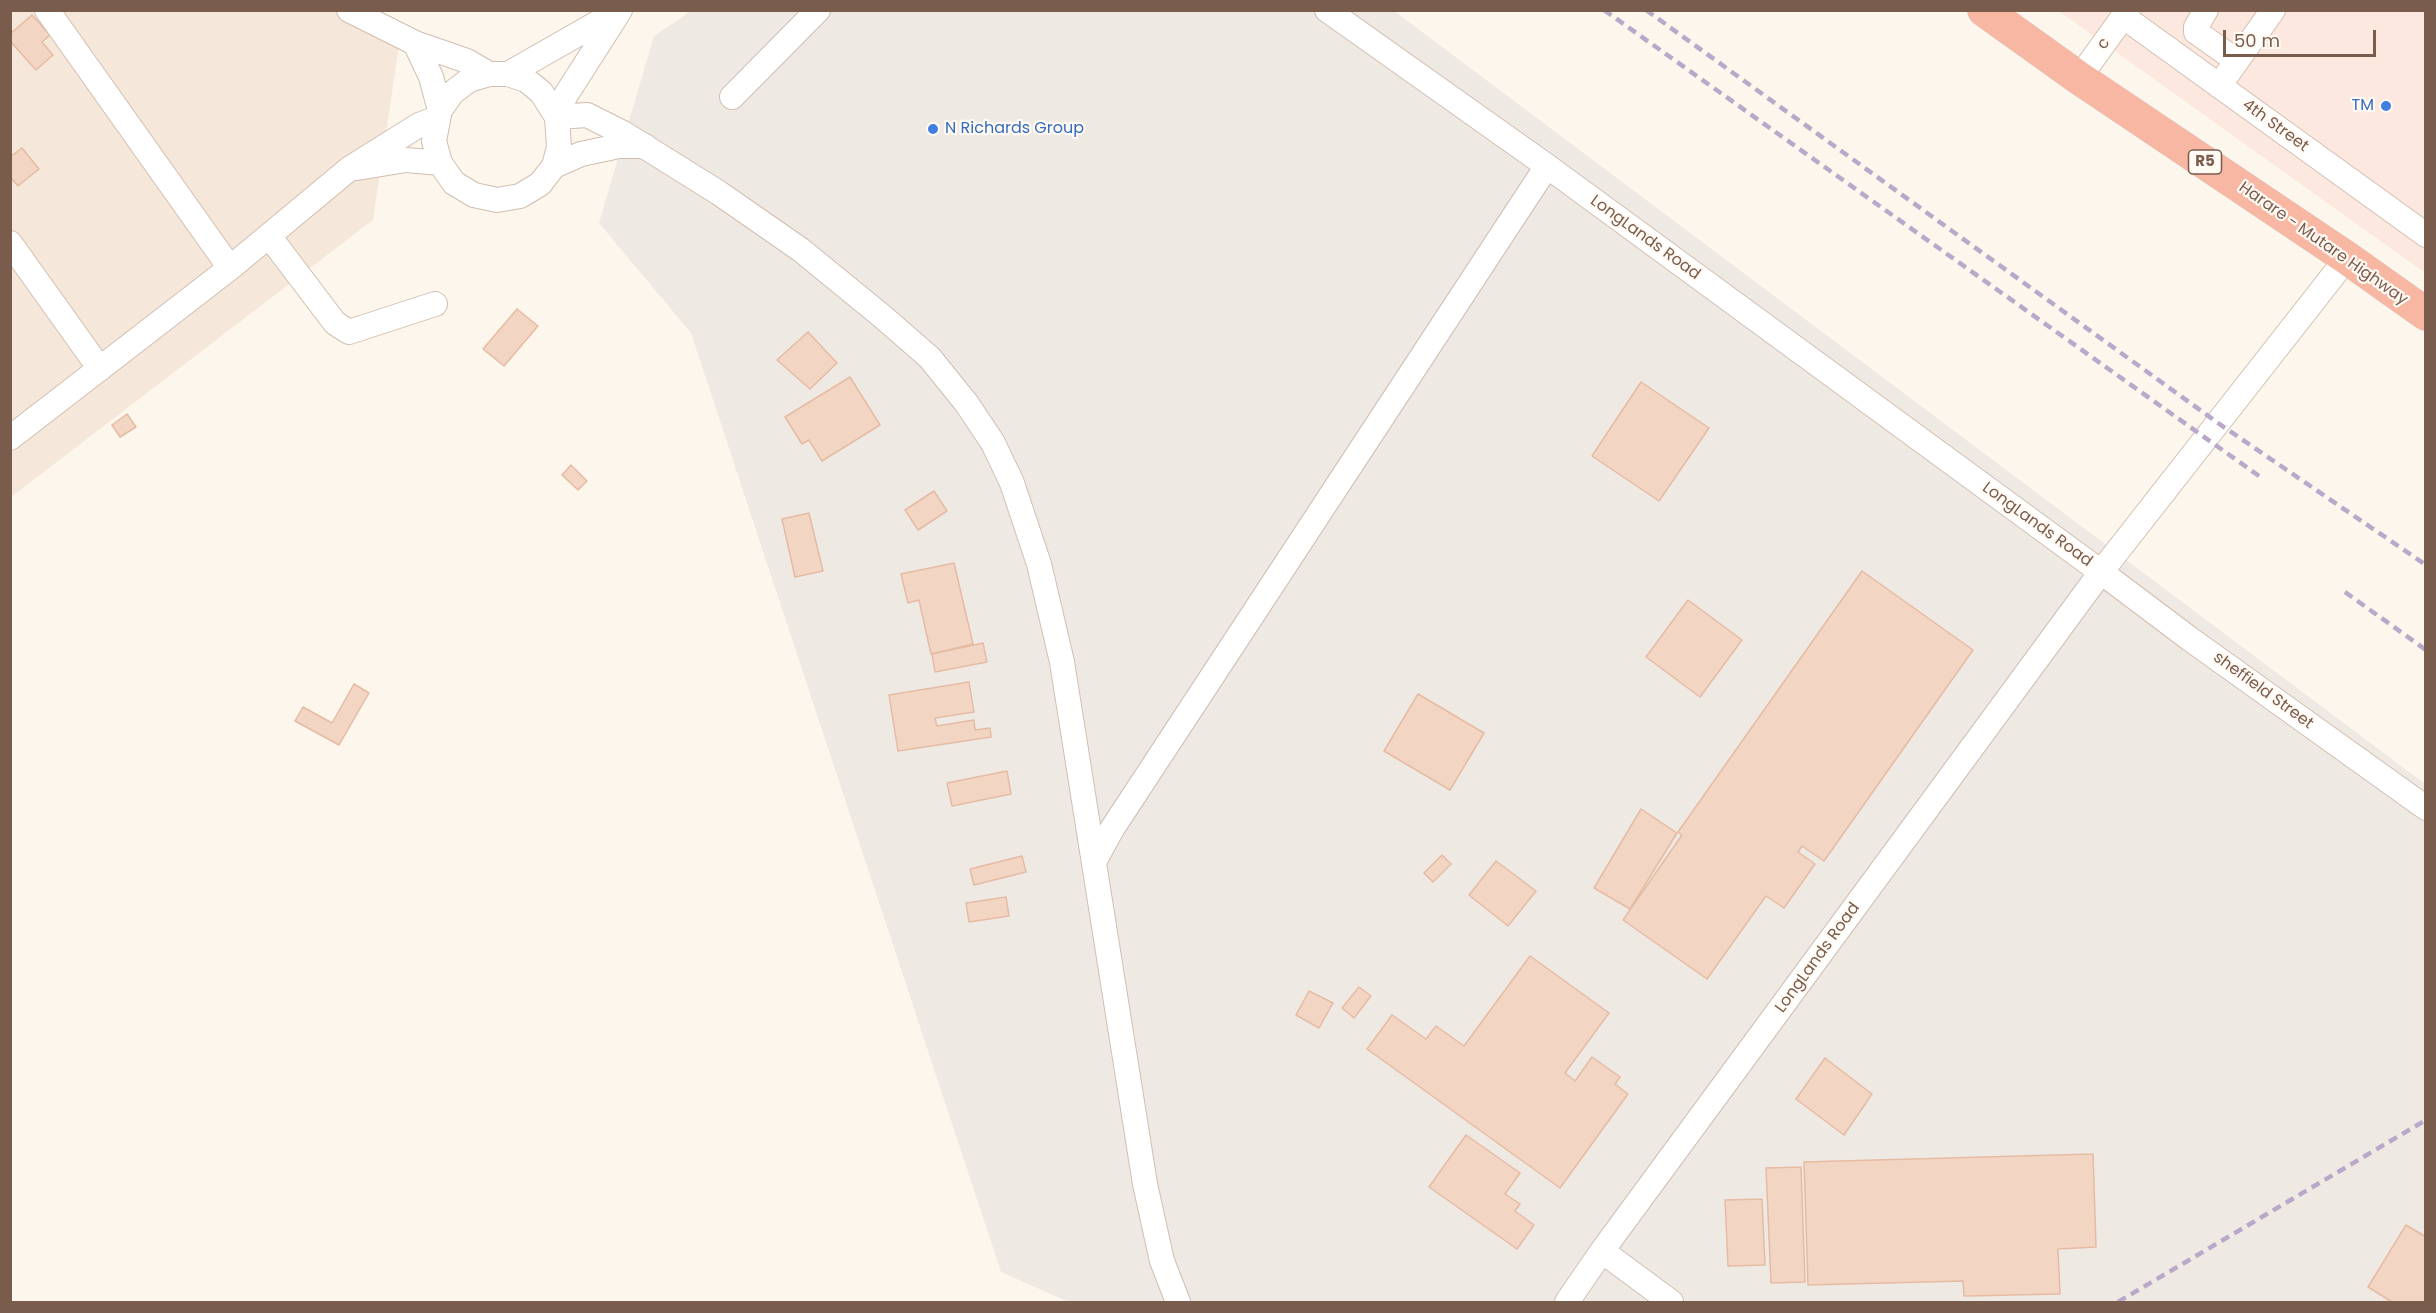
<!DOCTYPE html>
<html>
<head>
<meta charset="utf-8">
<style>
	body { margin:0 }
	#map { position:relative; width:2436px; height:1313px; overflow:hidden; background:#fdf6ec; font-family:Poppins,sans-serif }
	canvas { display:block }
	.frame { position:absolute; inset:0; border:12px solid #7a5c4d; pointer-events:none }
	.scale { position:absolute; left:2223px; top:30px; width:153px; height:27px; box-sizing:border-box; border:3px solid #7a5c4d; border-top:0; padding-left:8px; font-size:18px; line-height:21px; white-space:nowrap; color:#7a5c4d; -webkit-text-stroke:4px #fffaf3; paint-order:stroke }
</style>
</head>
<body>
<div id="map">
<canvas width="2436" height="1313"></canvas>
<div class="frame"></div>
<div class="scale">50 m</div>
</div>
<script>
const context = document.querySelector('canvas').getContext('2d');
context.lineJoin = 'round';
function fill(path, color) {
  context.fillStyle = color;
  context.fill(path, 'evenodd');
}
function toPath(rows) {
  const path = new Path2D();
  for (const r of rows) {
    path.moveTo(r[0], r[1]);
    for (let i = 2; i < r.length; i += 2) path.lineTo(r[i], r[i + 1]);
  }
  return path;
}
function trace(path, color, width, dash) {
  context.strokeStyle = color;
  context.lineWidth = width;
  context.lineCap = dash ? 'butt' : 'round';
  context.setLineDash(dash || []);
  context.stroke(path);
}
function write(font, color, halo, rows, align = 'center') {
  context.font = font + ' Poppins,sans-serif';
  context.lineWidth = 4.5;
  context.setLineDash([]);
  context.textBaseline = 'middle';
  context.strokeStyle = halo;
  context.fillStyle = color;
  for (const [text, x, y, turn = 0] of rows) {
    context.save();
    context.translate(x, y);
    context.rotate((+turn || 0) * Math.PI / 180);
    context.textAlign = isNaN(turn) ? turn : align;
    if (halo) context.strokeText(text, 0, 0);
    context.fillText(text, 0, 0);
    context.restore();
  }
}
const residential = toPath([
	[11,11,355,11,401,32,373,220,11,497]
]);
const commercial = toPath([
	[2059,11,2425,11,2425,273]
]);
const industrial = toPath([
	[691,11,1394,11,2425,784,2425,1302,1069,1302,1001,1272,691,333,599,223,654,36]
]);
const building = toPath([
	[32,15,50,35,42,42,53,55,36,70,10,41,10,34,32,15],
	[22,148,39,169,18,186,10,177,10,157,22,148],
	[517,309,538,326,504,366,483,349,517,309],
	[808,332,837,363,810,389,777,360,808,332],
	[850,377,880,425,822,461,809,440,802,444,785,417,850,377],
	[1641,382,1709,428,1659,501,1592,456,1641,382],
	[127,414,136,427,120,437,112,425,127,414],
	[571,465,587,481,578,490,562,475,571,465],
	[934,491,947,511,918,530,905,510,934,491],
	[809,513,823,571,795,577,782,519,809,513],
	[954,563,973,644,931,654,919,600,908,603,901,574,954,563],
	[1862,571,1973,650,1824,861,1802,846,1798,852,1815,864,1784,908,1766,896,1707,979,1623,920,1682,835,1678,832,1862,571],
	[1688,600,1742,640,1700,697,1646,657,1688,600],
	[983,643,987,662,935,672,932,654,983,643],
	[969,682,974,712,935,718,937,726,974,720,975,730,990,728,991,737,898,751,889,695,969,682],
	[354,684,369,693,339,745,295,721,303,707,332,723,354,684],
	[1418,694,1484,733,1450,790,1384,751,1418,694],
	[1007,771,1011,794,952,806,947,783,1007,771],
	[1641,809,1677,833,1630,909,1594,888,1641,809],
	[1442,855,1451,864,1433,882,1424,873,1442,855],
	[1022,856,1026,872,974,885,970,869,1022,856],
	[1496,861,1536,891,1508,926,1469,895,1496,861],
	[1006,897,1009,916,969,922,966,903,1006,897],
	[1530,956,1609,1013,1565,1073,1575,1081,1592,1057,1620,1077,1615,1084,1628,1094,1560,1188,1367,1049,1392,1015,1426,1039,1436,1026,1464,1046,1530,956],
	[1359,987,1371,996,1354,1018,1342,1008,1359,987],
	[1309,991,1333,1003,1319,1028,1296,1015,1309,991],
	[1825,1058,1872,1094,1844,1135,1796,1099,1825,1058],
	[1466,1135,1520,1173,1505,1194,1520,1204,1515,1211,1534,1225,1517,1249,1429,1187,1466,1135],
	[2093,1154,2096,1247,2058,1249,2060,1294,1964,1296,1963,1281,1808,1285,1804,1162,2093,1154],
	[1801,1167,1805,1282,1771,1283,1766,1168,1801,1167],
	[1762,1199,1765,1265,1728,1266,1725,1200,1762,1199],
	[2406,1225,2426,1237,2426,1302,2392,1302,2368,1287,2406,1225]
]);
const minor = toPath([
	[47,10,230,268],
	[349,10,415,43,467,61,489,74],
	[1327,10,1547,166,2101,572,1602,1251,1567,1302],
	[2206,10,2196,27,2196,32,2237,61],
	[2124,17,2426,235],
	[415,43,431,77,440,110,434,141,440,163,454,183,474,195,497,200,520,196,540,184,554,166,559,147,557,117,541,92,526,80,508,74,489,74,469,80,452,93,440,110],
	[508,74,620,10],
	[2079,78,2128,10],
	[2219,86,2273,10],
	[732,97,818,10],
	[555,112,617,15],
	[557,117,587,115,623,133,719,193,801,250,883,317,930,358,967,404,993,443,1012,483,1039,564,1062,662,1145,1184,1162,1261,1178,1302],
	[554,166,581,154,619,146,645,146],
	[357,168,406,160,440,163],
	[269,236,335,323,349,332,435,304],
	[10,243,100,369],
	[2347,258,2101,572,2190,639,2426,808],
	[10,438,230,268,349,169,419,125,437,118],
	[1094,862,1112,829,1547,166],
	[1602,1251,1671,1302]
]);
const highway = toPath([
	[1984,10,2079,78,2347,258,2426,314]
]);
const rail = toPath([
	[1604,10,2259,476],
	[1646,10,2218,423,2426,565],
	[2345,592,2426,650],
	[2118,1302,2426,1120]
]);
const markers = [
	[2386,106,6,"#3f7fe0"],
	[933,129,6,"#3f7fe0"]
];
const shields = [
	[2205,162,33]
];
const shieldNames = [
	["R5",2205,162]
];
const streetNames = [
	["c",2104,44,-53],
	["4th Street",2275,126,36],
	["LongLands Road",1645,238,36],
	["Harare - Mutare Highway",2323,244,35],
	["LongLands Road",2037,525,36],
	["sheffield Street",2263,691,36],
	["LongLands Road",1818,958,-54]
];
const shopNames = [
	["TM",2374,106],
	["N Richards Group",945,129,"left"]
];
fill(residential, '#f5e8da');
fill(commercial, '#fde8e0');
fill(industrial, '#efe9e4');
fill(building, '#f3d5c3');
trace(building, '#e6bba3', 1.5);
trace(minor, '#d1beb0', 26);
trace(highway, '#dad1cd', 34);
trace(minor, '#fff', 24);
trace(highway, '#f7b7a3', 33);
trace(rail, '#b9a8c9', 4.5, [9, 6]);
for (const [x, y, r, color] of markers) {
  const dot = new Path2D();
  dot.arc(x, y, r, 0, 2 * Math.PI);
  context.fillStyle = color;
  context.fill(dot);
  trace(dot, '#fffaf3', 2);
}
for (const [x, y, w] of shields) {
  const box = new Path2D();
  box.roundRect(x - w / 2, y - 12, w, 24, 4.5);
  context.fillStyle = '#fffaf3';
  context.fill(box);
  trace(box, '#7a5c4d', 1.5);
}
write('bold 15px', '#7a5c4d', null, shieldNames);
write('16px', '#7a5c4d', '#fffaf3', streetNames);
write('16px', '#366cbe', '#fffaf3', shopNames, 'right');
</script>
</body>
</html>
